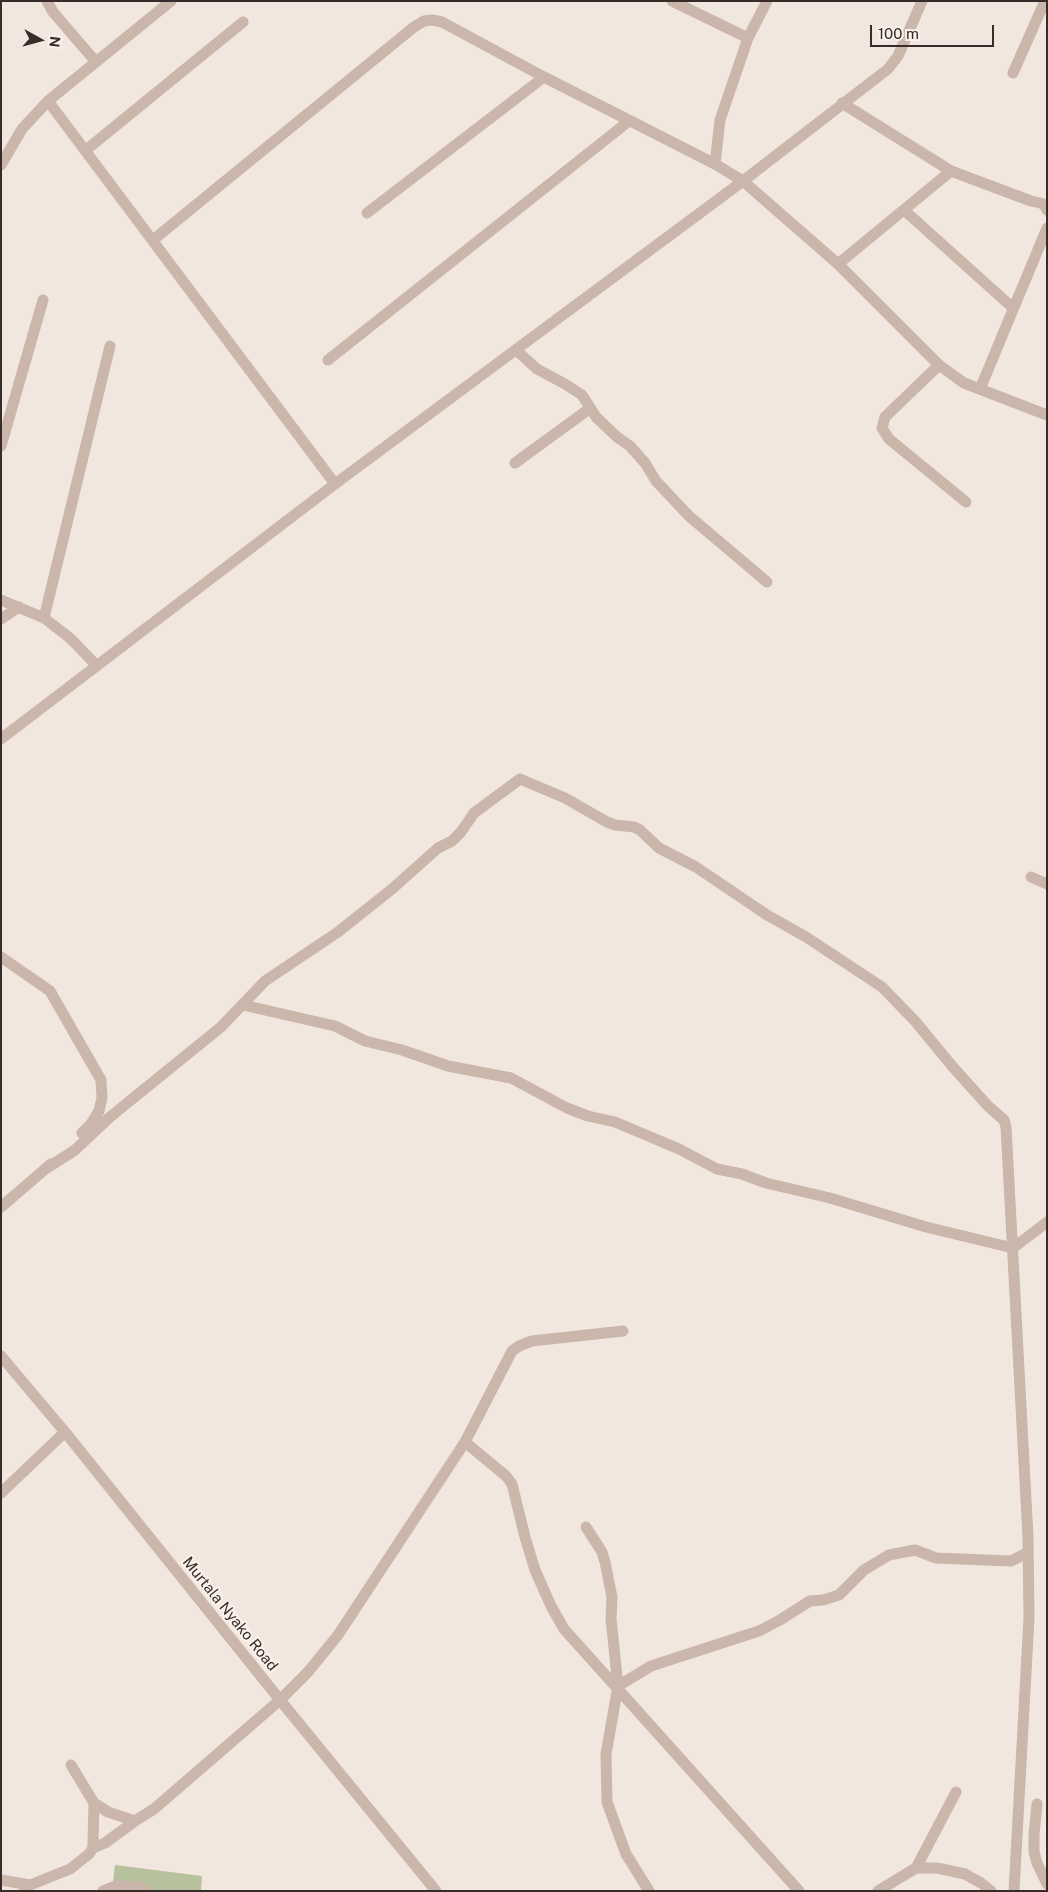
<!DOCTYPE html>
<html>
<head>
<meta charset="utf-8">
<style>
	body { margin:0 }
	#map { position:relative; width:1048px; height:1892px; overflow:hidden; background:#f2e7de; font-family:"Public Sans",sans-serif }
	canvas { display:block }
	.frame { position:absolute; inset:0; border:2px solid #372c29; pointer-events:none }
	.north { position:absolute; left:15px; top:15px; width:50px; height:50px; -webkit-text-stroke:4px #f9f1ea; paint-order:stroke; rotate:97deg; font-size:14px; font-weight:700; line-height:20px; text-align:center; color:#372c29 }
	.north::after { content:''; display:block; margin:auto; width:18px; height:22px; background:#372c29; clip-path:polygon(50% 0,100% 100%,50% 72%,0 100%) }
	.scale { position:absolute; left:870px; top:25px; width:124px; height:22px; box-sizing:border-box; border:2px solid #372c29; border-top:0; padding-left:6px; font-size:15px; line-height:18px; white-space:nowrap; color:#372c29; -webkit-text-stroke:4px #f9f1ea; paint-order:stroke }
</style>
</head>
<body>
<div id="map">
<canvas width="1048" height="1892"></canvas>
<div class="frame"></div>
<div class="north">N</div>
<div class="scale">100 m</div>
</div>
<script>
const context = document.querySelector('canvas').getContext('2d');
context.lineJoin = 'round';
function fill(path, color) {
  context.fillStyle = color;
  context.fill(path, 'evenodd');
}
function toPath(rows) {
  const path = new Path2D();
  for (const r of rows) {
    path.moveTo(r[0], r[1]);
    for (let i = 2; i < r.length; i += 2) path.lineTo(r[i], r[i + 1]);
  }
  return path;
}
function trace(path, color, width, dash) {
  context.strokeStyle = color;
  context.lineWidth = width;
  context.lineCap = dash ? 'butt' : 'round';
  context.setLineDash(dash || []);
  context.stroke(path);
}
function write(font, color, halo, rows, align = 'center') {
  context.font = font + ' "Public Sans",sans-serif';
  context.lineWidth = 4.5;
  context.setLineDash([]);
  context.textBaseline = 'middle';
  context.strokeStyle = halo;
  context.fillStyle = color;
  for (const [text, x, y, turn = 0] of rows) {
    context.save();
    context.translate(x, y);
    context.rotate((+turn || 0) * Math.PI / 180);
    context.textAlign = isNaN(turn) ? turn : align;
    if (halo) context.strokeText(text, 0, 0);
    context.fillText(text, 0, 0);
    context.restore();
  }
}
const green = toPath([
	[115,1865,202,1876,201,1891,112,1891]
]);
const minor = toPath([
	[47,1,53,12,96,62],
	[672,1,748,38],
	[1013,73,1045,1],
	[48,101,335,484],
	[842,103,951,171,1031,201,1044,204,1047,210],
	[86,150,243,22],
	[715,164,720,120,748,38,767,1],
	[1,165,22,129,48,101,171,1],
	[904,210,1013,308],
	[367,213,544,77],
	[153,240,414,27,424,21,432,20,442,22,544,77,715,164,743,181,838,264,939,365,964,383,1047,415],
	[838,264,951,171],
	[516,350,537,369,565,384,582,395,596,417,617,437,630,446,645,463,656,481,689,516,767,582],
	[328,360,629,121],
	[939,365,885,417,882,428,889,439,966,502],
	[980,389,1047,228],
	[1,446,43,300],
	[515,463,589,409],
	[1,600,44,618,70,638,97,666],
	[44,618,110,346],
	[1,619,19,607],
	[1,739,335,484,743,181,888,69,898,56,922,1],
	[1031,877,1047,884],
	[1,957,50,991,101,1080,102,1098,99,1111,91,1124,82,1133],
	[243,1005,335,1026,365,1041,402,1050,448,1066,511,1078,567,1108,588,1116,615,1122,679,1149,717,1169,742,1174,766,1183,830,1198,926,1227,1013,1248,1047,1222],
	[47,1168,75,1150,110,1117,221,1027,265,981,338,932,392,889,438,848,452,841,461,832,474,813,520,779,565,798,607,822,615,825,634,827,640,830,659,848,696,867,767,915,806,937,882,987,915,1021,952,1066,988,1106,1004,1120,1006,1127,1028,1537,1029,1618,1014,1891],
	[1,1207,51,1164],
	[1,1356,65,1432,280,1700,436,1891],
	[465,1442,506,1476,512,1484,525,1537,535,1570,551,1606,564,1629,799,1891],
	[1,1493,65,1432],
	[586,1527,602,1552,605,1562,612,1597,611,1619,618,1686],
	[71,1765,94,1803],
	[1037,1804,1034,1835,1034,1852,1037,1863,1047,1884],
	[93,1848,105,1843,135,1821,154,1809,280,1700,308,1672,338,1635,465,1442,512,1351,519,1346,532,1341,623,1331],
	[916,1868,956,1792],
	[1,1880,30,1885],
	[24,1891,30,1885,70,1869,89,1854,93,1848,93,1842,94,1803,108,1812,135,1821],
	[103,1891,116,1886,129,1886,140,1887,146,1891],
	[649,1891,626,1854,607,1802,606,1754,618,1686,651,1666,759,1631,780,1620,810,1601,823,1600,839,1595,864,1570,889,1555,915,1550,936,1558,1011,1561,1027,1553],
	[878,1891,916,1868,937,1868,965,1874,981,1883,991,1891]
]);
const streetNames = [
	["Murtala Nyako Road",230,1614,51]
];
fill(green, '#b8c19e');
trace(minor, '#cab6aa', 11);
write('15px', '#372c29', '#f9f1ea', streetNames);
</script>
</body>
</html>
